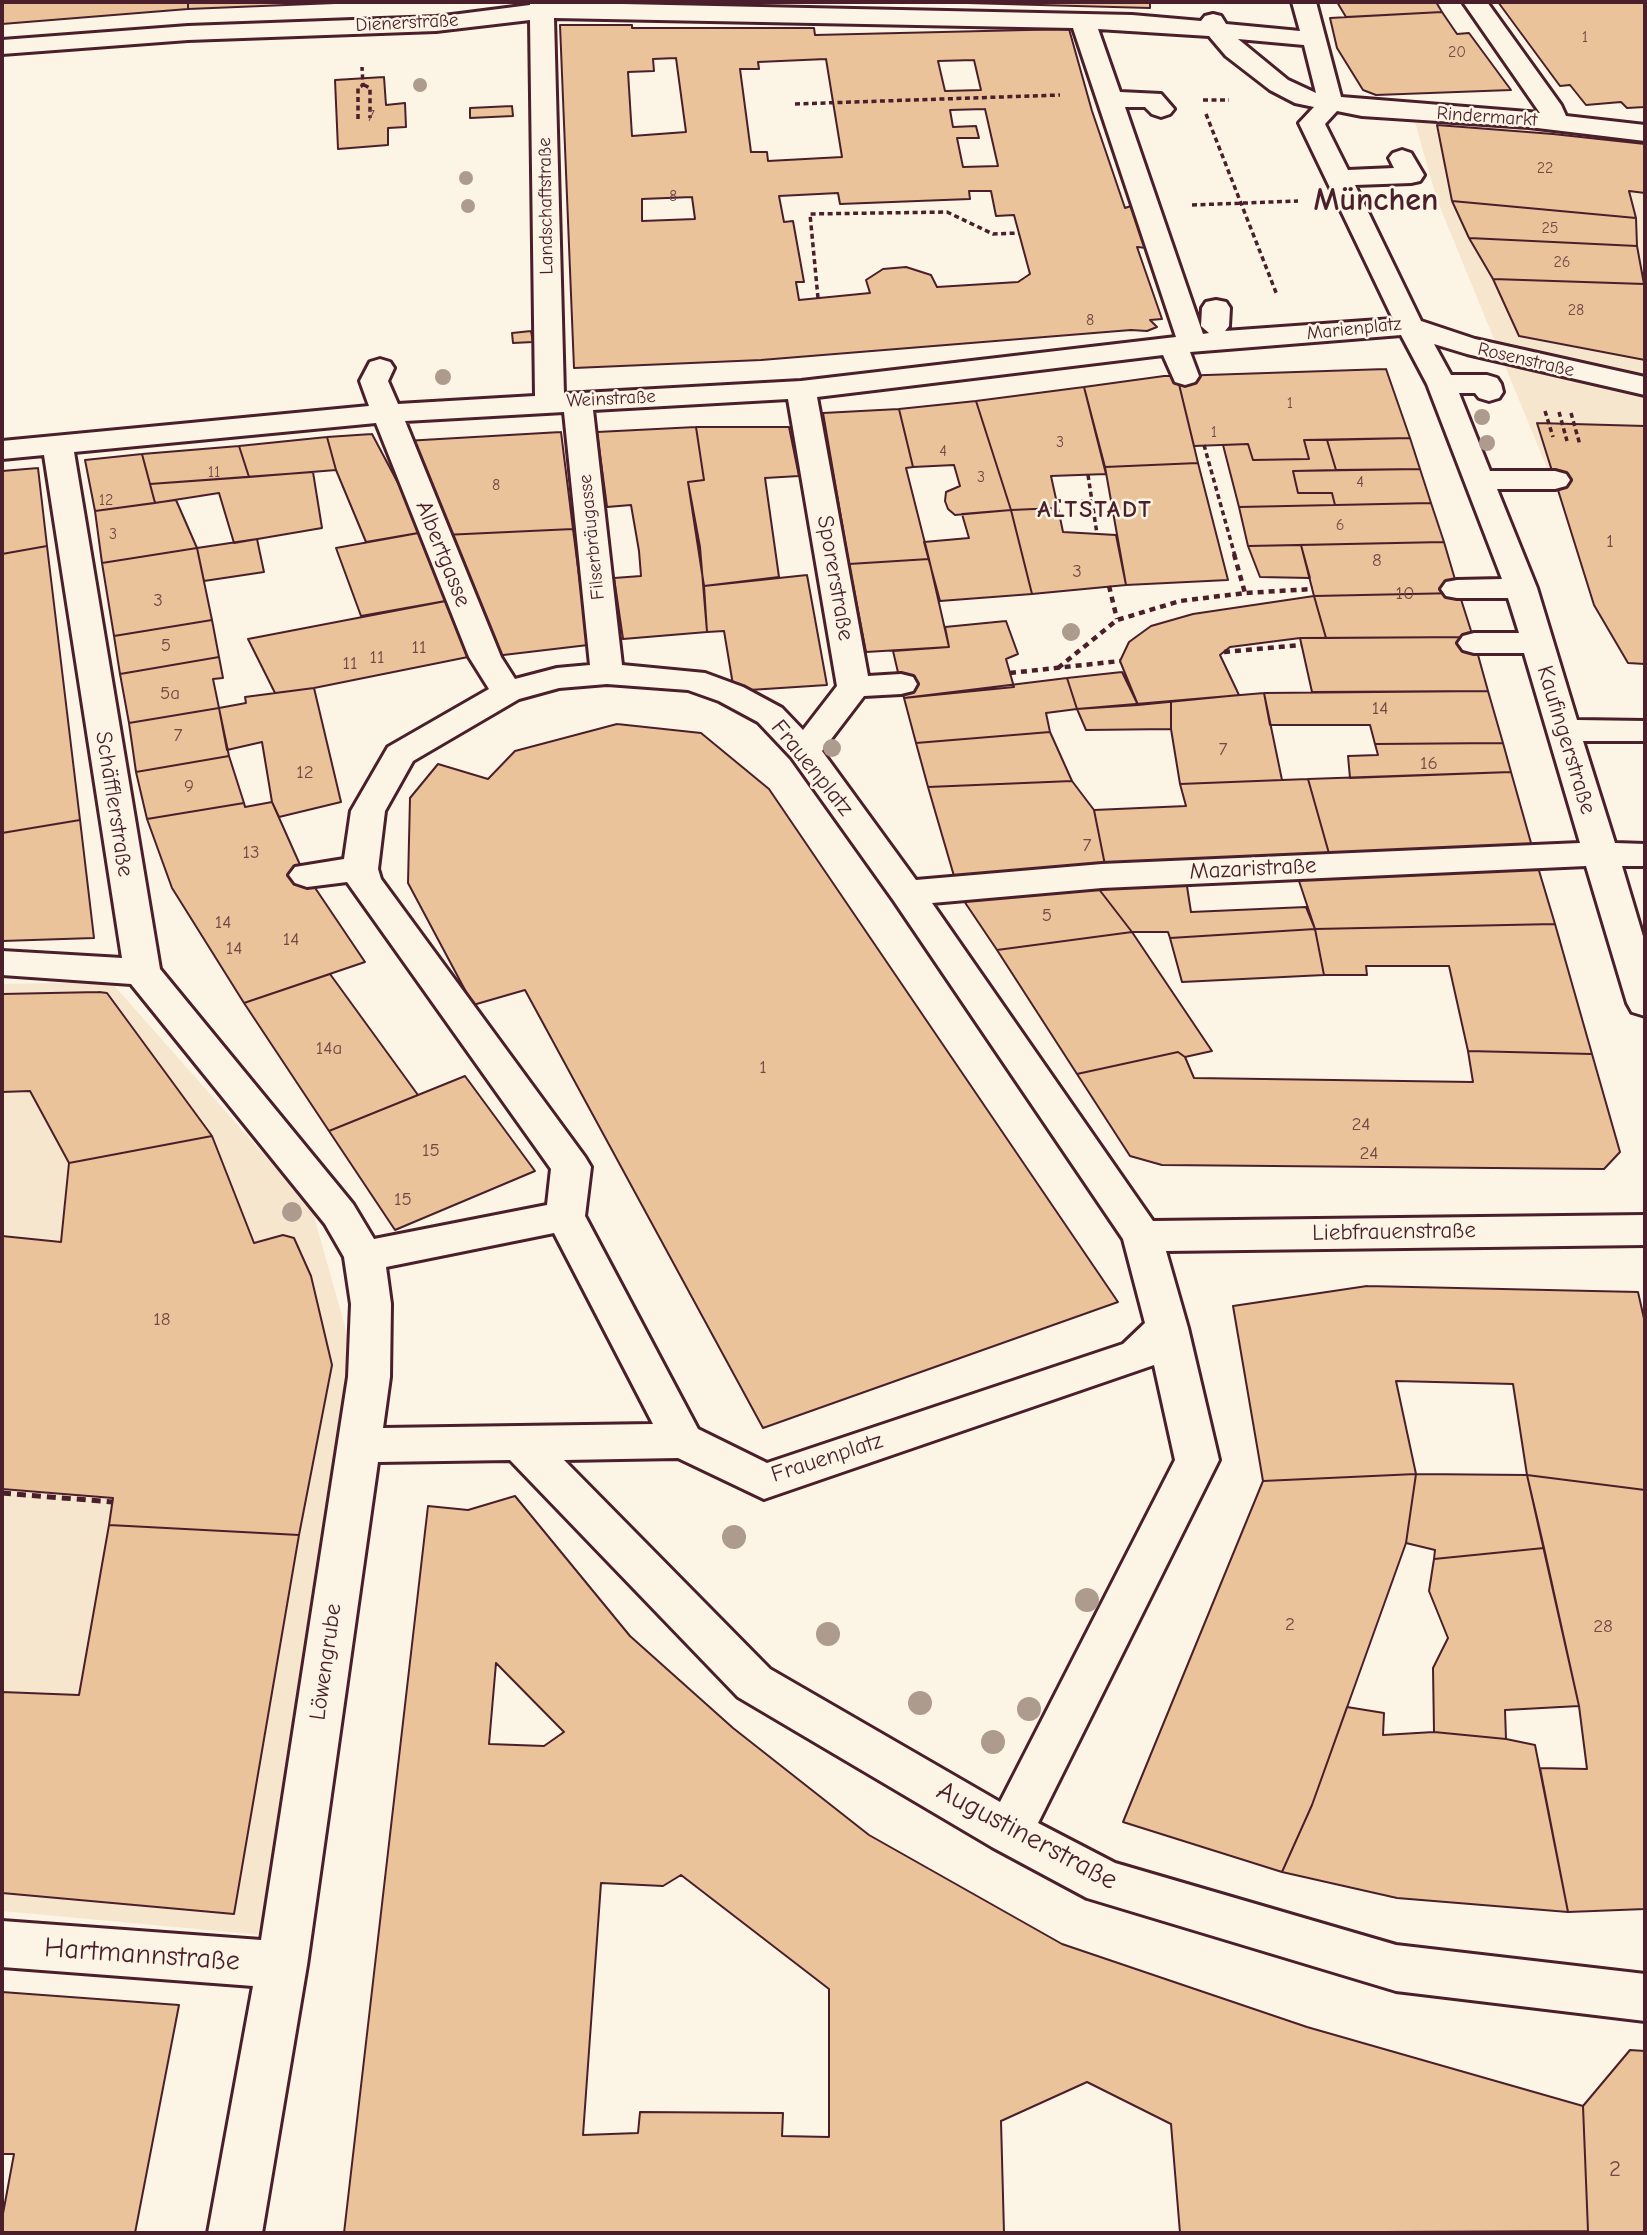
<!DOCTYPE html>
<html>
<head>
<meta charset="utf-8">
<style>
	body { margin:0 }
	#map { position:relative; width:1647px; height:2235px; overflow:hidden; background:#fcf5e5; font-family:"Comic Neue",sans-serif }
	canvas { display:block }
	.frame { position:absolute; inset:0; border:4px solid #4a1f2b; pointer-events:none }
</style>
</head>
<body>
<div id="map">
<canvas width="1647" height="2235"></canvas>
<div class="frame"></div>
</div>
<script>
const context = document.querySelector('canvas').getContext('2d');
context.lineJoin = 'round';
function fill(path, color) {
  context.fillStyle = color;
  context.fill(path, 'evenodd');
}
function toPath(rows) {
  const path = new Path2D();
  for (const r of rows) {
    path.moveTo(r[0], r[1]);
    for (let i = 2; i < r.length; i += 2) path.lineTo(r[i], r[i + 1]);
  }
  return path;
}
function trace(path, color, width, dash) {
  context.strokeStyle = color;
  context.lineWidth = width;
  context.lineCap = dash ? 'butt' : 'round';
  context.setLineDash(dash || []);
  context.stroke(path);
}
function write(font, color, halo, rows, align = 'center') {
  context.font = font + ' "Comic Neue",sans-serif';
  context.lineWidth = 5;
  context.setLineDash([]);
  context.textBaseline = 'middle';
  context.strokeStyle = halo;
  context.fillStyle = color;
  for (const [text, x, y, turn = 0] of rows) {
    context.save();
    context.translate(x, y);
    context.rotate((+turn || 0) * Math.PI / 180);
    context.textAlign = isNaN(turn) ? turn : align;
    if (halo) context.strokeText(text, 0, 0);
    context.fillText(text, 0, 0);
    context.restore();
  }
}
const built = toPath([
	[1413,115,1645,127,1645,664,1628,663,1594,605,1567,517,1437,200],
	[111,982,312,1209,353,1355,261,1935,2,1911,2,984]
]);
const building = toPath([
	[2,2,188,2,188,9,2,24,2,2],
	[188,2,360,2,188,9,188,2],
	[967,2,1150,2,1150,8,967,3,967,2],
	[1337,2,1436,2,1442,12,1346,17,1337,2],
	[1498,2,1645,2,1645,107,1627,108,1621,102,1586,105,1570,85,1560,86,1498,2],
	[1442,12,1457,34,1469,33,1511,90,1376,95,1363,90,1337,48,1330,18,1442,12],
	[560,25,632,25,632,28,814,28,815,35,1069,29,1092,111,1125,208,1134,205,1147,248,1137,247,1162,319,1150,320,1157,327,1147,331,1131,330,761,360,574,368,560,25],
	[676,58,686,132,632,136,628,72,654,71,653,59,676,58],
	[826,59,842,157,768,161,767,152,751,152,740,69,759,69,758,62,826,59],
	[974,60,981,90,945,91,938,61,974,60],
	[985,109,998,166,963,167,957,138,979,138,976,126,953,127,950,110,985,109],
	[969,191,991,191,996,216,1014,215,1030,274,1018,282,937,287,931,275,906,267,883,269,866,280,870,293,799,300,796,282,804,282,793,221,784,222,779,196,838,193,840,204,970,199,969,191],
	[692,197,695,219,642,221,642,199,692,197],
	[384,77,386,105,405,103,406,127,388,128,388,145,338,149,335,80,384,77],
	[512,106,513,116,470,118,470,108,512,106],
	[1437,125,1553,134,1645,144,1645,193,1629,191,1636,218,1452,201,1437,125],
	[1452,201,1636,218,1637,246,1469,238,1452,201],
	[1469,238,1637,246,1644,284,1493,279,1469,238],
	[1493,279,1645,284,1645,360,1519,336,1493,279],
	[531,331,533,342,513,343,512,333,531,331],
	[1386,369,1410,438,1304,440,1309,459,1253,460,1248,444,1194,446,1177,376,1386,369],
	[1164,376,1177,376,1198,463,1105,467,1084,387,1164,376],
	[1084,387,1106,474,1051,476,1058,508,1011,510,976,401,1084,387],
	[976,401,1011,510,955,515,948,509,945,501,946,492,960,486,954,465,913,467,899,409,976,401],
	[899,409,913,467,906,468,929,559,849,564,823,413,899,409],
	[1537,423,1645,426,1645,664,1628,663,1594,605,1537,423],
	[696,427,704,480,688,482,700,547,707,632,623,639,614,578,641,576,639,551,631,505,607,507,597,432,696,427],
	[696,427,789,427,799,476,765,478,779,577,704,586,688,482,704,480,696,427],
	[561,432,573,529,444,535,405,441,561,432],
	[372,434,424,532,366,542,336,470,327,437,372,434],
	[327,437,336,470,249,477,239,446,327,437],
	[1410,438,1420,469,1336,470,1327,440,1410,438],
	[1304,440,1327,440,1336,470,1293,471,1298,493,1332,493,1335,505,1239,507,1223,445,1248,444,1253,460,1309,459,1304,440],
	[239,446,249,477,150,484,142,454,239,446],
	[142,454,155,503,95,511,85,460,142,454],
	[1198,463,1228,580,1126,585,1105,467,1198,463],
	[38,468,47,546,2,554,2,471,38,468],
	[1420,469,1431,503,1335,505,1332,493,1298,493,1293,471,1420,469],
	[313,472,322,528,234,543,219,493,155,503,150,484,313,472],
	[176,500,197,548,102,563,95,511,176,500],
	[1431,503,1444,542,1248,546,1239,507,1431,503],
	[1058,508,1063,532,1116,535,1126,585,1032,594,1011,510,1058,508],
	[1011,510,1032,594,940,601,924,542,969,538,962,514,1011,510],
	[573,529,588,645,495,656,444,535,573,529],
	[424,532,451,600,361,616,336,548,424,532],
	[257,539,264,572,204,581,197,548,257,539],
	[1444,542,1459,593,1314,596,1301,545,1444,542],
	[1301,545,1310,578,1260,577,1248,546,1301,545],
	[47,546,80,820,2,833,2,554,47,546],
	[197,548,212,620,114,636,102,563,197,548],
	[929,559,949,647,866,652,849,564,929,559],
	[807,575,827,685,734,691,724,631,707,632,704,586,807,575],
	[1459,593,1473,637,1326,638,1314,596,1459,593],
	[1314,596,1326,638,1300,638,1230,647,1220,655,1239,695,1138,705,1120,661,1129,642,1151,626,1193,614,1314,596],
	[451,600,468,657,314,688,275,693,248,639,451,600],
	[212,620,219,657,120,674,114,636,212,620],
	[1006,621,1018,654,1006,659,1014,687,904,698,893,651,949,647,945,627,1006,621],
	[1473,637,1488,691,1312,692,1300,638,1473,637],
	[219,657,223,678,213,679,219,708,129,723,120,674,219,657],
	[1122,672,1138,705,1077,709,1067,678,1122,672],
	[1067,678,1077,709,1046,713,1050,732,916,743,904,698,1067,678],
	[314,688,341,802,279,817,272,802,262,742,227,750,219,708,246,703,245,697,314,688],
	[1488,691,1503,743,1375,744,1370,725,1270,725,1264,693,1488,691],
	[1264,693,1282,780,1180,784,1171,729,1171,701,1264,693],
	[1171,701,1171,729,1086,730,1077,709,1171,701],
	[219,708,229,756,136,772,129,723,219,708],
	[617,724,701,733,769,789,1118,1302,763,1428,525,990,473,1005,408,883,410,798,438,764,488,779,515,751,617,724],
	[1050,732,1072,781,928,787,916,743,1050,732],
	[1503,743,1511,772,1350,778,1348,756,1378,755,1375,744,1503,743],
	[229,756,244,803,147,819,136,772,229,756],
	[1511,772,1533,850,1330,857,1308,779,1511,772],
	[1308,779,1330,857,1105,865,1094,810,1186,806,1180,784,1308,779],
	[1072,781,1094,810,1105,865,954,876,928,787,1072,781],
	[272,802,301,867,365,962,244,1003,172,888,147,819,244,803,245,807,272,802],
	[80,820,94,938,2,941,2,833,80,820],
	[1537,864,1555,924,1315,929,1297,875,1537,864],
	[1186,880,1191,912,1306,907,1315,929,1170,938,1168,932,1132,932,1098,888,1186,880],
	[1098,888,1132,932,997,950,964,901,1098,888],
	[1555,924,1592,1054,1468,1051,1449,966,1366,966,1367,975,1324,975,1315,929,1555,924],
	[1315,929,1324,975,1182,982,1170,938,1315,929],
	[1132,932,1212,1051,1185,1057,1178,1052,1077,1074,997,950,1132,932],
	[330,974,418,1095,329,1131,244,1003,330,974],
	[99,992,107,993,212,1136,69,1163,30,1091,2,1092,2,994,99,992],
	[1468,1051,1592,1054,1620,1152,1604,1169,1162,1165,1130,1156,1077,1074,1178,1052,1185,1057,1194,1078,1473,1082,1468,1051],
	[465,1076,535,1171,395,1230,329,1131,465,1076],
	[212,1136,254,1243,283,1235,294,1238,311,1276,332,1365,299,1535,109,1525,113,1498,2,1489,2,1236,61,1242,69,1163,212,1136],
	[1367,1286,1638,1292,1645,1323,1645,1490,1527,1475,1513,1384,1396,1381,1416,1474,1263,1481,1233,1306,1367,1286],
	[1416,1474,1406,1543,1312,1805,1282,1872,1123,1822,1263,1481,1416,1474],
	[1416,1474,1527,1475,1544,1548,1434,1559,1435,1550,1406,1543,1416,1474],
	[1527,1475,1645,1490,1645,1909,1568,1912,1540,1768,1587,1769,1579,1706,1527,1475],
	[515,1496,630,1636,733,1728,869,1835,1062,1944,1307,2027,1583,2106,1588,2231,1180,2233,1171,2124,1087,2082,1001,2121,1004,2233,344,2233,428,1506,468,1510,515,1496],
	[496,1663,564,1732,544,1746,489,1744,496,1663],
	[681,1875,829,1989,829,2137,782,2136,783,2113,640,2112,638,2133,583,2135,601,1883,663,1886,681,1875],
	[109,1525,299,1535,234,1914,2,1893,2,1692,79,1695,109,1525],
	[1544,1548,1579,1706,1505,1710,1506,1739,1434,1732,1433,1668,1448,1638,1429,1591,1434,1559,1544,1548],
	[1347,1707,1384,1713,1383,1735,1434,1732,1506,1739,1535,1745,1568,1912,1397,1898,1282,1872,1312,1805,1347,1707],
	[2,1992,179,2005,135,2233,2,2233,2,2219,14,2154,2,2154,2,1992],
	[1630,2050,1645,2051,1645,2233,1549,2233,1588,2231,1583,2106,1630,2050]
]);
const pathFar2 = toPath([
	[364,85,370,88,370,118],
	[1203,100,1229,100],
	[795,104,1060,95],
	[1206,114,1277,295],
	[358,119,358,88,363,85,362,67],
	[1192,205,1298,201],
	[818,298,810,214,947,212,993,234,1019,233],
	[1545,411,1553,437],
	[1559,412,1567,441],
	[1571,413,1580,445],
	[1204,445,1235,556],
	[1088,475,1097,534],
	[1056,501,1092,501]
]);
const pathFar1 = toPath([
	[1234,554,1245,593],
	[1109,586,1117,619],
	[1224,652,1301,645],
	[1058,668,1117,620,1180,601,1245,593,1313,589],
	[1010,673,1120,661]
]);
const path = toPath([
	[2,1493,112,1502]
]);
const street = toPath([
	[530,2,1132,15,1201,21,1205,16,1213,14,1221,16,1226,24,1300,31,1292,2,1316,2,1341,97,1540,113,1463,2,1487,2,1561,105,1566,116,1645,125,1645,141,1529,127,1362,116,1337,111,1325,124,1348,170,1394,168,1389,158,1393,153,1402,150,1411,153,1424,175,1420,181,1411,183,1355,185,1421,321,1475,339,1645,377,1645,395,1467,354,1434,344,1451,375,1487,375,1497,378,1501,384,1503,392,1499,398,1489,401,1479,398,1475,393,1459,393,1490,471,1555,471,1566,474,1570,480,1566,486,1555,489,1497,489,1537,588,1577,720,1645,721,1645,741,1583,741,1615,843,1645,844,1645,866,1622,866,1645,943,1645,1016,1632,1012,1627,1003,1586,866,1102,888,932,903,1153,1221,1645,1215,1645,1245,1166,1251,1188,1328,1219,1460,1038,1823,1115,1863,1396,1945,1645,1974,1645,2021,1396,1991,1087,1898,992,1847,738,1697,510,1460,378,1462,307,1965,262,2233,208,2233,253,1986,2,1967,2,1921,261,1940,348,1377,351,1304,344,1257,325,1224,131,984,2,975,2,951,122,958,44,455,2,459,2,441,369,406,360,381,370,362,380,359,390,362,394,368,388,381,398,404,535,396,530,20,436,31,188,40,2,54,2,40,188,26,436,17,530,5,530,2],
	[554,18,1073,28,1176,337,801,381,564,394,554,18],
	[1098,29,1209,36,1226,56,1270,90,1295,103,1314,107,1299,123,1393,319,1225,331,1229,326,1230,308,1226,302,1216,300,1206,302,1202,308,1201,326,1209,333,1203,334,1125,107,1145,107,1152,114,1161,117,1170,114,1174,109,1161,94,1120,92,1098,29],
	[1238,39,1304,45,1316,93,1288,80,1238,39],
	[1401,335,1427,384,1502,579,1457,580,1446,582,1441,589,1446,596,1457,598,1508,598,1519,633,1474,633,1463,636,1458,643,1463,650,1474,653,1524,653,1580,843,1102,864,916,880,822,751,864,696,901,694,913,691,917,684,913,677,901,674,868,676,817,397,1163,355,1175,382,1185,385,1195,382,1199,376,1190,352,1401,335],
	[788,399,837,686,803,730,782,708,743,687,705,673,622,665,593,410,788,399],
	[564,412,590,665,557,668,515,679,501,657,405,421,564,412],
	[376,423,469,657,489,689,388,747,351,811,344,859,295,867,289,875,295,883,307,887,347,882,551,1169,547,1205,374,1239,353,1204,160,969,74,452,376,423],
	[607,684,688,690,719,701,758,722,792,758,894,901,1123,1239,1145,1323,1123,1344,767,1463,698,1429,585,1216,591,1167,585,1157,381,879,378,869,385,811,413,761,519,699,559,688,607,684],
	[554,1233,653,1424,383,1428,390,1377,391,1304,386,1267,554,1233],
	[1154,1365,1175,1460,1000,1802,770,1669,564,1460,678,1458,764,1499,1154,1365]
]);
const trees = [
	[420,85,7],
	[466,178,7],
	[468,206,7],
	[443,377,8],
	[1482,417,8],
	[1487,443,8],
	[1071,632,9],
	[832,748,9],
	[292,1212,10],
	[734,1537,12],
	[1087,1600,12],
	[828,1634,12],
	[920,1703,12],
	[1029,1709,12],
	[993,1742,12]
];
const farNumbernames = [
	["1",1585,37],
	["20",1457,52],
	["7",371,116],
	["22",1545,168],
	["8",673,196],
	["25",1550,228],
	["26",1562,262],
	["28",1576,310],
	["8",1090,320],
	["1",1290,403],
	["1",1214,432],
	["3",1060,442],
	["4",943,451],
	["11",214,472],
	["3",981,477],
	["4",1360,482],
	["8",496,485],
	["12",106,500],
	["6",1340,525],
	["3",113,534]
];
const farStreetnames = [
	["Dienerstraße",407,23,-3],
	["Rindermarkt",1487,117,4],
	["Landschaftstraße",546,206,-91],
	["Marienplatz",1354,329,-6],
	["Rosenstraße",1526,360,13],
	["Weinstraße",611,399,-3],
	["Filserbräugasse",592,537,-96]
];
const numberNames = [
	["1",1610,542],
	["8",1377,561],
	["3",1077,572],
	["10",1405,594],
	["3",158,601],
	["5",166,646],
	["11",419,648],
	["11",377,658],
	["11",350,664],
	["5a",170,694],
	["14",1380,709],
	["7",178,736],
	["7",1223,750],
	["16",1429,764],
	["12",305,773],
	["9",189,787],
	["7",1087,846],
	["13",251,853],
	["5",1047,916],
	["14",223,923],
	["14",291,940],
	["14",234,949],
	["14a",329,1049],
	["1",763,1068],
	["24",1361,1125],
	["15",431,1151],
	["24",1369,1154],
	["15",403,1200],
	["18",162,1320],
	["2",1290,1625],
	["28",1603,1627]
];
const streetNames = [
	["Albertgasse",443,554,68],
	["Sporerstraße",835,578,80],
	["Kaufingerstraße",1566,740,73],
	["Frauenplatz",812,768,51],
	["Schäfflerstraße",114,804,81],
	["Mazaristraße",1253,869,-3],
	["Liebfrauenstraße",1394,1232,-1],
	["Frauenplatz",827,1458,-18],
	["Löwengrube",326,1662,-82]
];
const nearNumbernames = [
	["2",1615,2169]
];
const farDistrictnames = [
	["ALTSTADT",1095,510]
];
const nearStreetnames = [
	["Augustinerstraße",1027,1836,28],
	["Hartmannstraße",142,1955,4]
];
const farTownnames = [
	["München",1376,201]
];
fill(built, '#f7e6ce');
fill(building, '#eac39a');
trace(building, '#4a1f2b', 2);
trace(street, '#4a1f2b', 6);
trace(pathFar2, '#4a1f2b', 3.5, [5, 3.5]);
trace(pathFar1, '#4a1f2b', 4.5, [6, 5]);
trace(path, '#4a1f2b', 5, [9, 6]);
fill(street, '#fcf5e5');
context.fillStyle = '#ad9b8e';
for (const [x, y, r] of trees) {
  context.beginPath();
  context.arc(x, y, r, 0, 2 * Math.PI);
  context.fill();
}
write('16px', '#724847', null, farNumbernames);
write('19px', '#4a1f2b', '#fcf5e5', farStreetnames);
write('19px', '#724847', null, numberNames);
write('23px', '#4a1f2b', '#fcf5e5', streetNames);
write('23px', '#724847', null, nearNumbernames);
context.letterSpacing = '2px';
write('bold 24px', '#4a1f2b', '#fcf5e5', farDistrictnames);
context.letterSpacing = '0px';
write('28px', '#4a1f2b', '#fcf5e5', nearStreetnames);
write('bold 32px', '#4a1f2b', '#fcf5e5', farTownnames);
</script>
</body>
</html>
